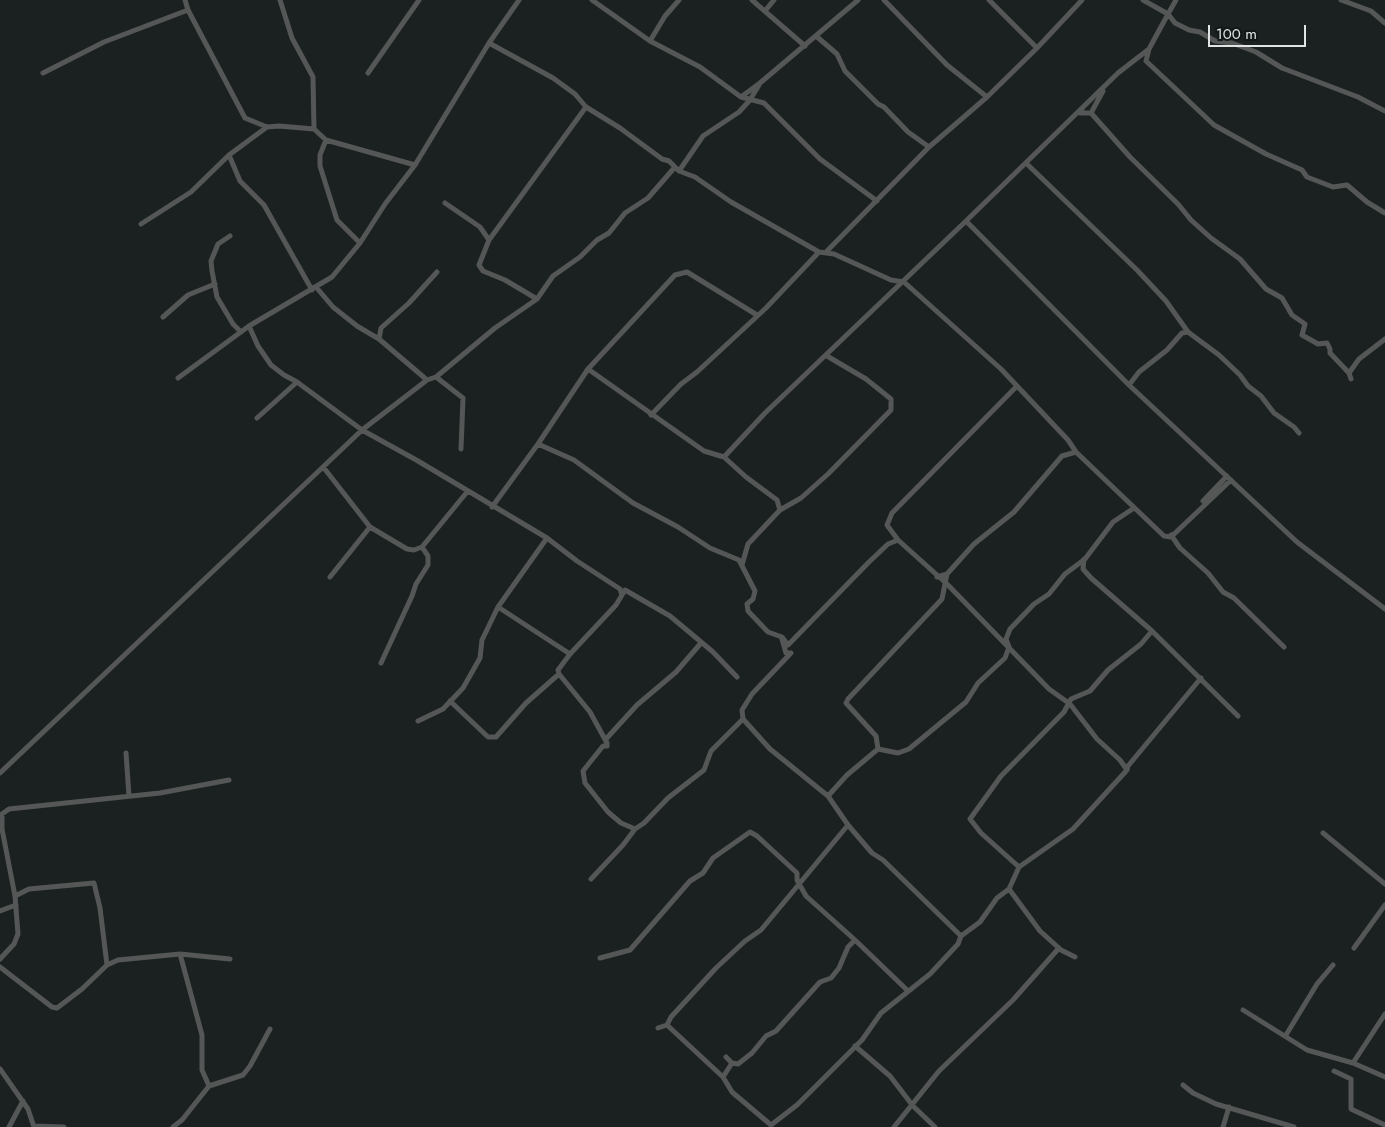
<!DOCTYPE html>
<html>
<head>
<meta charset="utf-8">
<style>
	body { margin:0 }
	#map { position:relative; width:1385px; height:1127px; overflow:hidden; background:#1b2121; font-family:Jost,sans-serif }
	canvas { display:block }
	.scale { position:absolute; left:1208px; top:25px; width:98px; height:22px; box-sizing:border-box; border:2px solid #e0e4e4; border-top:0; padding-left:6px; font-size:15px; line-height:18px; white-space:nowrap; color:#e0e4e4; -webkit-text-stroke:4px #121817; paint-order:stroke }
</style>
</head>
<body>
<div id="map">
<canvas width="1385" height="1127"></canvas>
<div class="scale">100 m</div>
</div>
<script>
const context = document.querySelector('canvas').getContext('2d');
context.lineJoin = 'round';
function toPath(rows) {
  const path = new Path2D();
  for (const r of rows) {
    path.moveTo(r[0], r[1]);
    for (let i = 2; i < r.length; i += 2) path.lineTo(r[i], r[i + 1]);
  }
  return path;
}
function trace(path, color, width, dash) {
  context.strokeStyle = color;
  context.lineWidth = width;
  context.lineCap = dash ? 'butt' : 'round';
  context.setLineDash(dash || []);
  context.stroke(path);
}
const street = toPath([
	[185,0,188,10],
	[280,0,292,38,313,77,314,129],
	[592,0,650,41,700,67,741,97,764,103,820,159,877,201],
	[752,0,805,46],
	[884,0,947,65,987,97],
	[989,0,1037,48],
	[1143,0,1168,14,1149,49,1118,73,966,221,1129,385,1297,542,1385,609],
	[1176,0,1168,14,1175,23,1189,30,1200,32,1215,41,1232,43,1256,52,1282,68,1358,97,1385,111],
	[1341,0,1371,11,1385,23],
	[765,11,774,0],
	[816,36,837,54,845,71,878,104,884,107,908,132,929,147],
	[650,41,665,16,679,0],
	[489,43,553,78,575,94,586,107,620,128,662,159,669,161,679,171,695,177,731,202,819,252,834,254,891,280,904,282,1001,369,1068,440,1076,452,1164,536,1171,537,1231,480],
	[1149,49,1146,61,1214,125,1266,154,1302,170,1307,177,1333,187,1347,185,1367,202,1385,213],
	[43,73,104,42,188,10,245,118,267,127,279,126,314,129,326,140,415,165],
	[368,73,419,0],
	[741,97,760,83,858,0],
	[1082,109,1080,113,1091,113,1130,157,1178,204,1191,220,1211,238,1240,259,1266,289,1282,298,1292,315,1305,324,1302,335,1318,344,1327,343,1330,349,1330,353,1349,373,1351,379],
	[1091,113,1103,91],
	[326,140,320,155,320,166,337,220,360,243],
	[229,155,240,181,264,205,312,290],
	[1027,164,1137,270,1166,301,1188,332],
	[679,171,703,136,739,112,750,100,759,85],
	[445,203,480,227,489,240,479,265,483,271,505,280,537,299],
	[141,224,191,192,229,155,267,127],
	[230,236,218,244,211,261,212,271,217,297,233,324,241,332],
	[489,240,586,107],
	[827,251,929,147,987,97,1037,48,1082,0],
	[316,287,333,307,357,326,379,339,427,380,436,377,495,328,537,299,553,276,580,257,597,240,609,233,625,213,648,198,675,167],
	[757,315,687,272,675,275,588,369,538,444,574,460,633,503,678,527,710,548,739,560,755,591,753,599,747,604,748,611,768,632,782,637,788,645,869,562,888,544,898,540],
	[163,317,188,295,215,284],
	[249,326,258,346,271,365,284,375,297,382,362,430,418,461,547,538,577,561,620,589,622,595,616,605,570,654,558,670,559,674,526,703,496,737,488,737,450,701],
	[379,339,381,328,409,303,437,272],
	[588,369,704,451,724,457,746,477,777,500,780,510,748,544,742,565],
	[1349,373,1359,359,1385,339],
	[436,377,463,398,461,449],
	[178,378,249,326,332,277,360,243,385,204,415,165,489,43,519,0],
	[1129,385,1139,372,1167,350,1182,333,1188,332,1219,355,1240,375,1248,386,1261,396,1274,413,1294,427,1299,433],
	[651,415,681,384,697,372,766,308,819,252],
	[257,418,297,382],
	[724,457,765,413,966,221],
	[324,468,370,527,407,549,414,550,422,547,467,492],
	[1203,501,1227,476],
	[492,507,538,444],
	[780,510,801,498,828,474,891,410,891,399,866,379,827,356],
	[1171,535,1180,548,1208,573,1223,592,1234,598,1284,647],
	[1084,559,1083,569,1091,578,1152,631,1238,716],
	[330,577,370,527],
	[937,577,947,574,974,544,1014,512,1062,456,1076,452],
	[622,595,625,590,670,616,713,652,737,677],
	[498,607,570,654],
	[782,639,786,653,791,653,752,694,742,710,743,719,770,749,828,796,848,825,872,853,883,860,961,936],
	[381,663,412,596,416,584,428,565,428,556,422,547],
	[559,674,590,712,607,743,607,746,603,746,583,771,585,783,608,812,621,823,635,829],
	[418,721,443,709,463,688,480,658,482,640,498,607,547,538],
	[606,739,637,705,676,672,701,643],
	[878,749,898,753,909,749,966,702,978,683,1005,658,1009,647,1006,639,1010,629,1034,604,1049,594,1065,574,1085,559,1113,522,1134,508],
	[126,753,129,796],
	[1127,770,1128,766,1201,678],
	[0,773,362,430,427,380],
	[828,796,847,775,878,749,876,736,846,703,848,699,942,599,947,574],
	[0,830,2,829,2,814,9,809,160,793,229,780],
	[1323,833,1385,884],
	[1019,867,981,833,970,819,1001,776,1064,712,1071,699,1090,691,1108,670,1141,644,1152,631],
	[591,879,623,845,635,829,644,823,668,798,704,770,711,751,743,719],
	[1009,889,1040,931,1061,950,1075,957],
	[15,896,29,889,94,883,100,908,107,965],
	[0,911,16,905],
	[855,940,907,990],
	[1354,948,1385,905],
	[180,954,202,1035,202,1070,209,1086],
	[600,958,630,950,690,881,703,873,713,858,750,832,757,836,797,873,797,880,806,896,855,940,848,947,839,968,831,978,820,982,776,1031,766,1036,752,1053,738,1064,732,1063,726,1057],
	[0,959,14,944,18,934,15,896,2,829],
	[0,967,52,1007,57,1008,82,989,107,965,118,960,180,954,230,959],
	[1243,1010,1307,1050,1353,1063],
	[1385,1014,1353,1063,1385,1077],
	[667,1025,723,1077],
	[658,1028,667,1025,671,1017,716,968,745,941,761,930,848,825],
	[1286,1035,1317,984,1333,965],
	[855,1046,890,1076,913,1106,935,1127],
	[732,1063,723,1077,732,1092,771,1125,797,1105,862,1040,881,1013,930,974,958,944,961,936,980,922,997,898,1009,889,1019,867,1073,829,1127,770,1120,760,1097,739,1070,704,1049,689,947,584,898,540,887,525,892,513,1017,386],
	[0,1069,28,1109,34,1127],
	[1334,1071,1351,1079,1351,1109,1385,1125],
	[1183,1085,1193,1093,1216,1104,1294,1127],
	[34,1126,64,1127],
	[9,1127,23,1101],
	[173,1127,182,1120,209,1086,243,1075,250,1066,270,1029],
	[894,1127,939,1071,1013,1000,1059,948],
	[1223,1127,1229,1107]
]);
trace(street, '#555757', 5);
</script>
</body>
</html>
